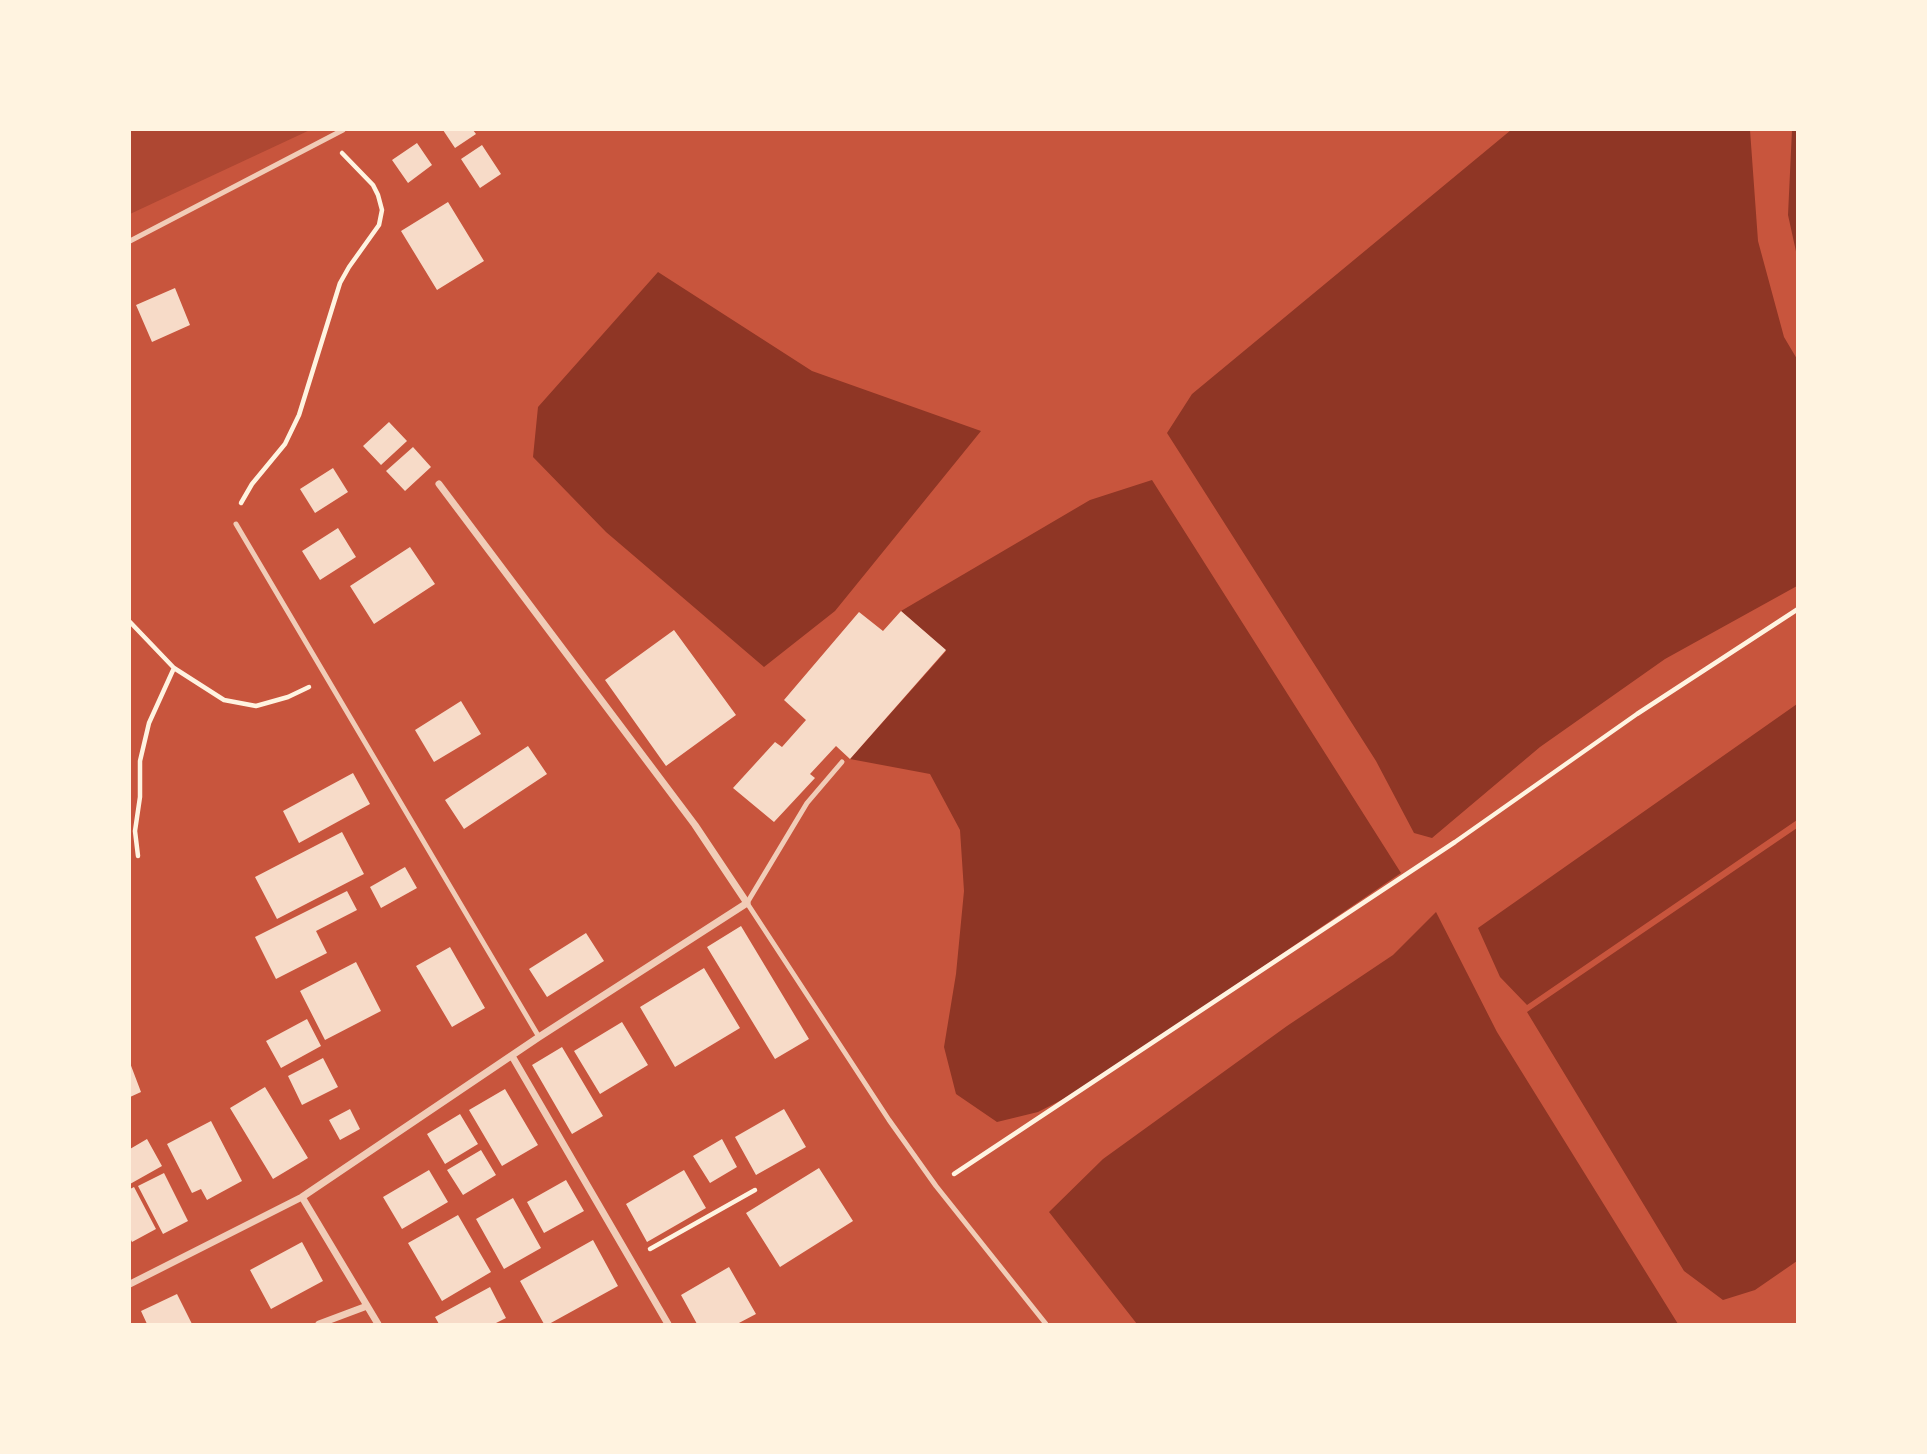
<!DOCTYPE html>
<html>
<head>
<meta charset="utf-8">
<style>
	body { margin:0 }
	#map { position:relative; width:1927px; height:1454px; overflow:hidden; background:#c8553d; font-family:"IBM Plex Sans",sans-serif }
	canvas { display:block }
	.frame { position:absolute; inset:0; border:131px solid #fff3e0; pointer-events:none }
</style>
</head>
<body>
<div id="map">
<canvas width="1927" height="1454"></canvas>
<div class="frame"></div>
</div>
<script>
const context = document.querySelector('canvas').getContext('2d');
context.lineJoin = 'round';
function fill(path, color) {
  context.fillStyle = color;
  context.fill(path, 'evenodd');
}
function toPath(rows) {
  const path = new Path2D();
  for (const r of rows) {
    path.moveTo(r[0], r[1]);
    for (let i = 2; i < r.length; i += 2) path.lineTo(r[i], r[i + 1]);
  }
  return path;
}
function trace(path, color, width, dash) {
  context.strokeStyle = color;
  context.lineWidth = width;
  context.lineCap = dash ? 'butt' : 'round';
  context.setLineDash(dash || []);
  context.stroke(path);
}
const green = toPath([
	[130,130,310,130,130,214]
]);
const water = toPath([
	[1511,130,1750,130,1758,241,1784,337,1797,359,1797,586,1665,659,1540,747,1432,838,1414,833,1376,761,1167,433,1192,394],
	[1792,130,1798,130,1797,256,1788,215],
	[658,272,812,371,981,431,835,611,764,667,606,532,533,457,538,407],
	[1152,480,1401,873,1081,1090,1038,1112,997,1122,956,1094,944,1047,956,974,964,891,960,830,930,774,850,759,946,651,901,611,1090,500],
	[1797,704,1797,820,1527,1005,1500,977,1478,928],
	[1797,828,1797,1261,1755,1290,1723,1300,1684,1271,1527,1012],
	[1436,912,1497,1032,1678,1324,1137,1324,1049,1212,1103,1159,1287,1026,1393,955]
]);
const building = toPath([
	[443,130,473,130,476,134,455,148],
	[417,143,432,165,408,183,392,160],
	[482,145,501,174,480,188,461,159],
	[448,202,484,261,437,290,401,231],
	[175,288,190,325,152,342,136,305],
	[389,422,407,441,381,465,363,446],
	[413,447,431,467,405,491,386,471],
	[333,468,348,492,315,513,300,489],
	[338,528,356,557,320,580,302,551],
	[410,547,435,584,374,624,350,586],
	[901,611,946,650,850,759,836,746,810,774,815,778,774,822,733,788,775,742,782,747,806,720,784,700,859,612,883,631],
	[674,630,736,715,666,766,605,680],
	[461,701,481,734,434,762,415,730],
	[528,746,547,774,464,829,445,800],
	[353,773,370,804,299,843,283,811],
	[342,832,364,874,277,919,255,877],
	[405,867,417,888,381,908,370,887],
	[347,891,357,910,316,931,327,953,276,979,255,937],
	[741,926,809,1039,775,1059,707,947],
	[586,933,604,961,547,997,529,969],
	[450,947,485,1008,452,1027,416,966],
	[356,962,381,1011,325,1040,300,991],
	[704,968,740,1028,675,1067,640,1007],
	[307,1019,321,1046,281,1068,266,1041],
	[622,1022,648,1065,600,1094,574,1051],
	[562,1047,603,1116,572,1134,532,1065],
	[323,1058,338,1087,302,1105,288,1076],
	[130,1063,141,1092,130,1097],
	[265,1087,308,1158,273,1179,230,1108],
	[505,1089,538,1145,502,1166,469,1110],
	[350,1109,360,1129,340,1140,329,1120],
	[784,1109,806,1147,756,1175,735,1137],
	[460,1114,478,1144,445,1164,427,1134],
	[211,1121,242,1181,207,1200,201,1189,192,1193,167,1144],
	[147,1139,162,1166,130,1184,130,1149],
	[722,1139,737,1167,710,1183,693,1156],
	[481,1150,496,1175,463,1195,447,1170],
	[819,1168,853,1221,780,1267,746,1213],
	[429,1170,448,1202,402,1229,383,1197],
	[684,1170,706,1208,647,1242,626,1204],
	[164,1173,188,1221,163,1234,138,1186],
	[566,1180,584,1211,544,1233,527,1202],
	[134,1187,156,1229,132,1242,130,1238,130,1189],
	[513,1198,541,1248,504,1269,476,1219],
	[458,1215,491,1272,442,1301,408,1243],
	[593,1240,618,1286,549,1324,544,1324,520,1281],
	[302,1242,323,1281,271,1309,250,1270],
	[729,1267,756,1314,737,1324,697,1324,681,1295],
	[490,1287,506,1318,494,1324,439,1324,435,1317],
	[177,1294,192,1324,147,1324,141,1311]
]);
const path = toPath([
	[241,503,252,484,285,444,299,415,340,283,349,267,379,225,382,210,378,195,373,185,342,153],
	[130,622,174,668,224,700,256,706,288,697,309,687],
	[138,856,135,831,140,797,140,761,149,723,174,668],
	[954,1174,1455,842,1637,714,1798,609],
	[650,1249,755,1190]
]);
const service = toPath([
	[130,241,343,130],
	[236,524,539,1037],
	[842,762,807,803,747,903,889,1120,936,1186,1046,1324]
]);
const minor = toPath([
	[512,1056,668,1324],
	[302,1197,378,1324],
	[130,1284,302,1197,539,1037,747,903,695,825,439,484],
	[319,1324,367,1306]
]);
fill(green, '#ae4732');
fill(water, '#8f3625');
fill(building, '#f7dbc8');
trace(path, '#fff3e0', 4.5);
trace(service, '#f1ccb7', 5);
trace(minor, '#f1ccb7', 7);
</script>
</body>
</html>
